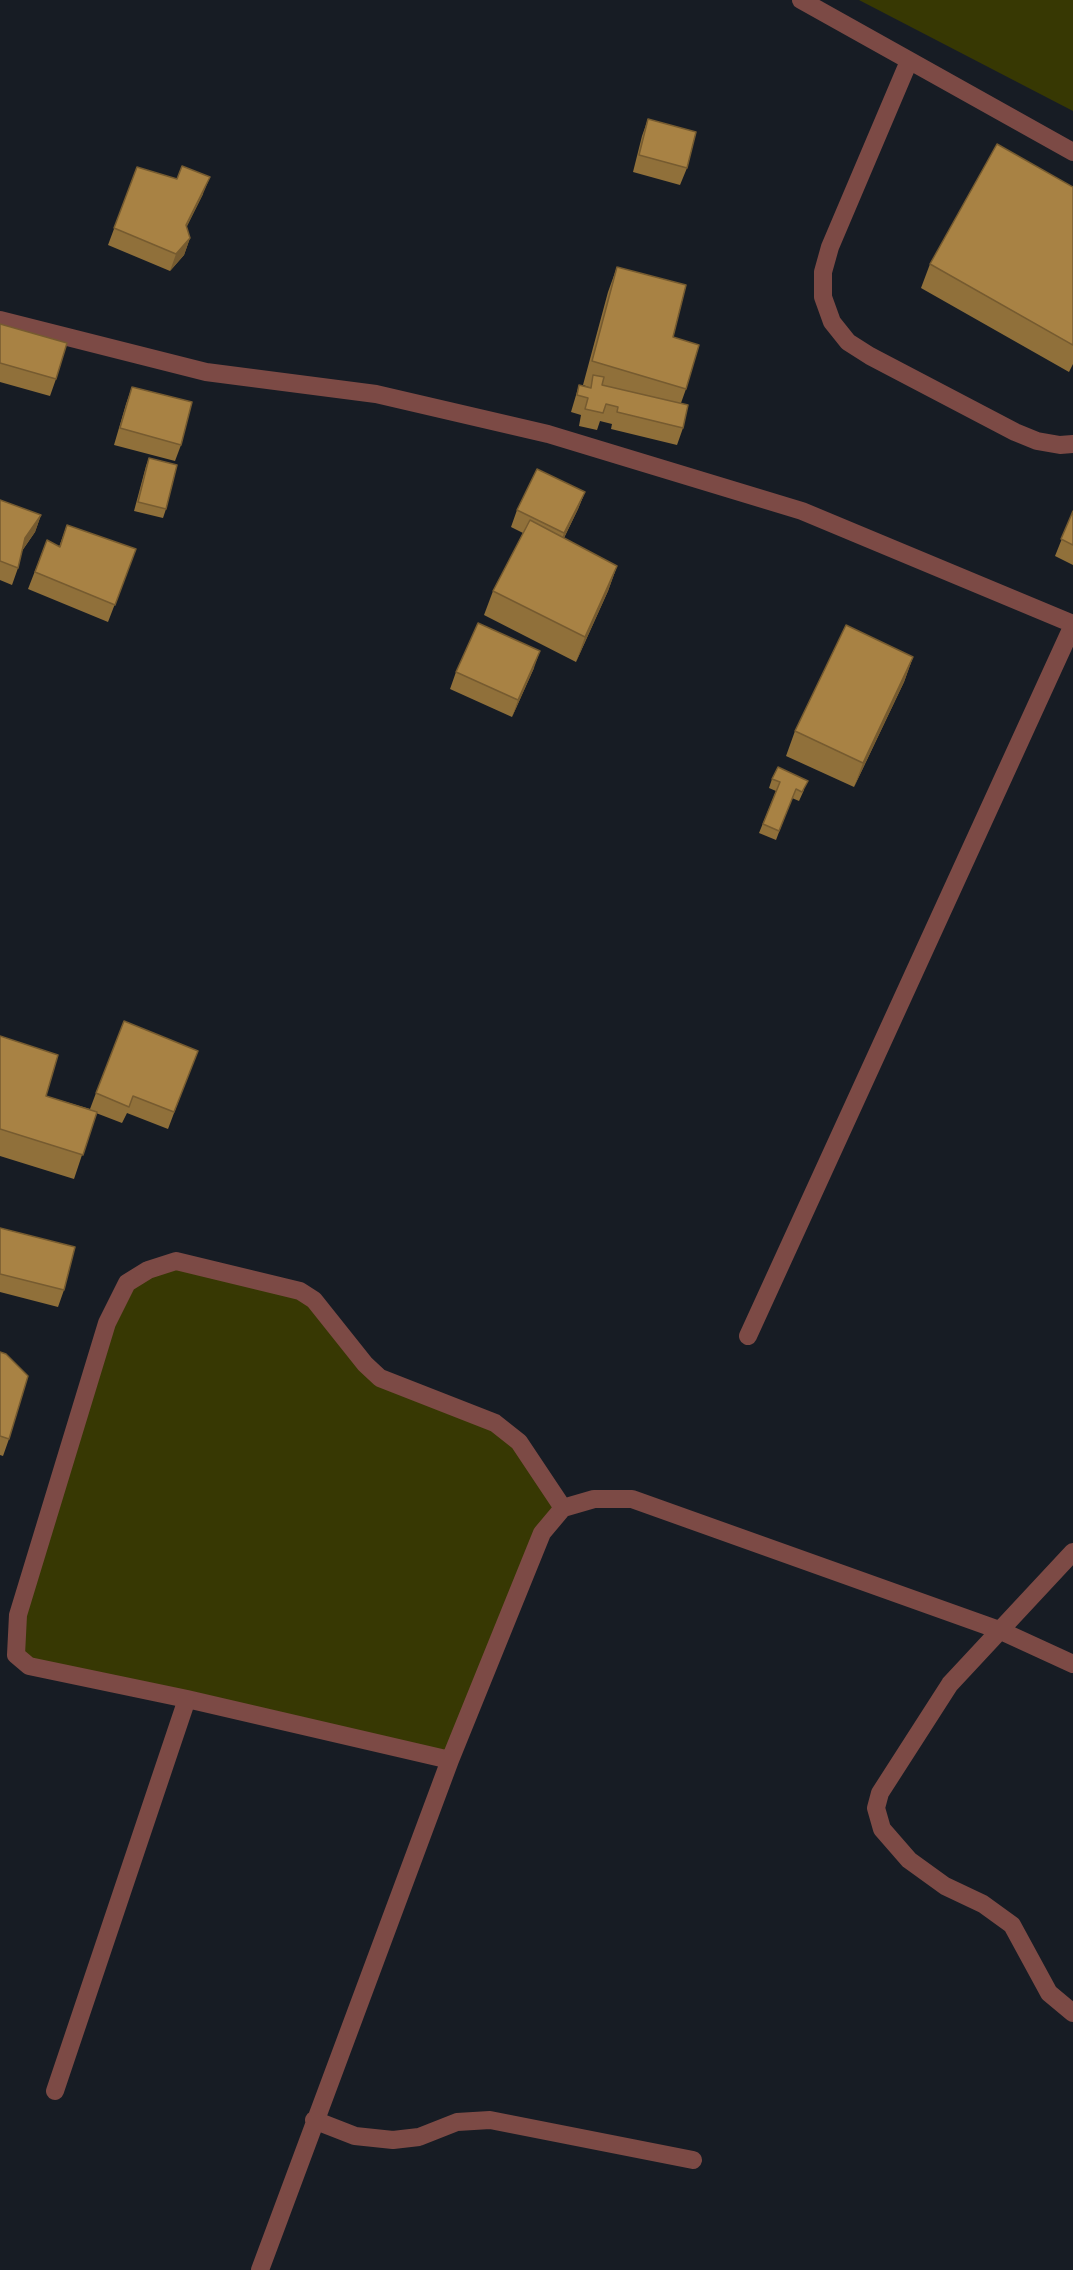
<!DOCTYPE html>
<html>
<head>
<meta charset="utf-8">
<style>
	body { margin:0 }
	canvas { display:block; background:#171c24 }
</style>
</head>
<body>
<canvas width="1073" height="2270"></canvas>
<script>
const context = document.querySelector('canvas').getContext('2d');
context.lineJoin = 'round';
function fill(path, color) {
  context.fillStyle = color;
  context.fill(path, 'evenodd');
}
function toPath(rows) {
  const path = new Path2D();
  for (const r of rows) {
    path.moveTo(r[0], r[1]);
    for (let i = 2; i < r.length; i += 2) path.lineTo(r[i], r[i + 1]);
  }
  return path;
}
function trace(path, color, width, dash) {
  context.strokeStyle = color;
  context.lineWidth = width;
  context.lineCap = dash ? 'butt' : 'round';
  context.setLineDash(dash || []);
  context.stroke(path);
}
const green = toPath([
	[859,0,1073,0,1073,111],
	[176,1261,300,1291,365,1364,495,1423,563,1508,542,1533,450,1760,29,1666,15,1643,127,1283]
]);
const lane = toPath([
	[801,0,1073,152],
	[909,61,830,247,823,272,823,297,832,322,848,342,870,356,1015,432,1037,441,1060,445,1073,444]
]);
const street = toPath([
	[0,320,206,372,376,394,548,434,802,511,1073,624],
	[748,1336,1073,625],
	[1073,1552,950,1684,880,1793,876,1808,882,1829,909,1860,945,1886,983,1904,1012,1925,1049,1993,1073,2013],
	[450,1760,187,1699,29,1666,16,1655,18,1615,107,1323,127,1283,148,1270,176,1261,300,1291,314,1300,365,1364,380,1378,495,1423,519,1442,563,1508],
	[55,2091,187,1699],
	[314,2120,355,2136,393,2140,419,2137,457,2122,490,2120,693,2160],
	[260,2270,450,1760,542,1533,563,1508,594,1499,632,1499,999,1630,1073,1664]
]);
const wall = toPath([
	[648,119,687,168,680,185,633,172,642,136],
	[137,167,203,194,186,228,190,238,184,255,170,271,108,245],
	[1073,187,1073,364,1069,372,921,288,930,264],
	[617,267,673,337,686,389,681,403,683,428,677,445,611,429,612,424,600,421,597,430,579,426,581,415,571,412,579,385,589,387,583,385,608,292],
	[0,324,56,379,50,396,0,382],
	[132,387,181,445,175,461,114,445,126,404],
	[149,458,166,509,163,518,134,511,146,466],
	[585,492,578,509,564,538,617,566,608,591,576,662,484,615,493,591,523,533,511,527,517,510],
	[0,500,41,515,35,532,22,551,18,568,12,585,0,580],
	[1073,511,1073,565,1055,556],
	[67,525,136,549,108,622,28,589,47,540,59,547],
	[913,657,904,682,854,787,786,756,795,731],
	[534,668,512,717,450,689,456,672],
	[772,779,804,790,799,801,792,798,776,840,759,833,776,791,769,788],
	[0,1036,46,1096,90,1109,96,1093,191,1068,168,1129,127,1113,122,1123,96,1113,74,1179,0,1156],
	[0,1228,64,1290,58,1307,0,1292],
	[0,1352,9,1439,3,1456,0,1455]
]);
const shadedWall = toPath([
	[210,177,203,194,179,242,186,225],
	[190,238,184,255,170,271,176,254],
	[585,492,578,509,558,550,564,533],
	[41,515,35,532,19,555,25,538],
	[617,566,608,591,576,662,585,637],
	[540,651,534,668,512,717,518,700],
	[913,657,904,682,854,787,863,763]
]);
const building = toPath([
	[648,119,696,132,687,168,639,155,648,119],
	[997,144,1073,187,1073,345,930,264,997,144],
	[182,166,210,177,186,225,190,238,176,254,114,228,137,167,177,179,182,166],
	[617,267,686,285,673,337,699,345,686,389,592,361,617,267],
	[0,324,67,343,56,379,0,363,0,324],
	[593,375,604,377,602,385,688,405,683,428,617,412,618,407,606,404,603,413,585,409,588,398,577,395,579,385,591,388,593,375],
	[132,387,192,402,181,445,120,428,132,387],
	[149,458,177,465,166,509,138,502,149,458],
	[537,469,585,492,564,533,517,510,537,469],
	[0,500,41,515,25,538,18,568,0,561,0,500],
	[1073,511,1073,545,1061,539,1073,511],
	[530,520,617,566,585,637,493,591,530,520],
	[67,525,136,549,115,605,35,572,47,540,60,547,67,525],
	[478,623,540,651,518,700,456,672,478,623],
	[846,625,913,657,863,763,795,731,846,625],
	[778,767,808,781,802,792,796,789,779,831,763,824,780,782,772,779,778,767],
	[124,1021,198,1051,174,1112,133,1096,129,1107,96,1093,124,1021],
	[0,1036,58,1055,46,1096,97,1112,83,1155,0,1129,0,1036],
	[0,1228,75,1247,64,1290,0,1274,0,1228],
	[0,1352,6,1354,28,1376,9,1439,0,1436,0,1352]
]);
fill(green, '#373803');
trace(lane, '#7c4a45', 18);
trace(street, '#7c4a45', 18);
fill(wall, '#90703a');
fill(shadedWall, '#765b30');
fill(building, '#a88244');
trace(building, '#765b30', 1.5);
</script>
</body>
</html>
